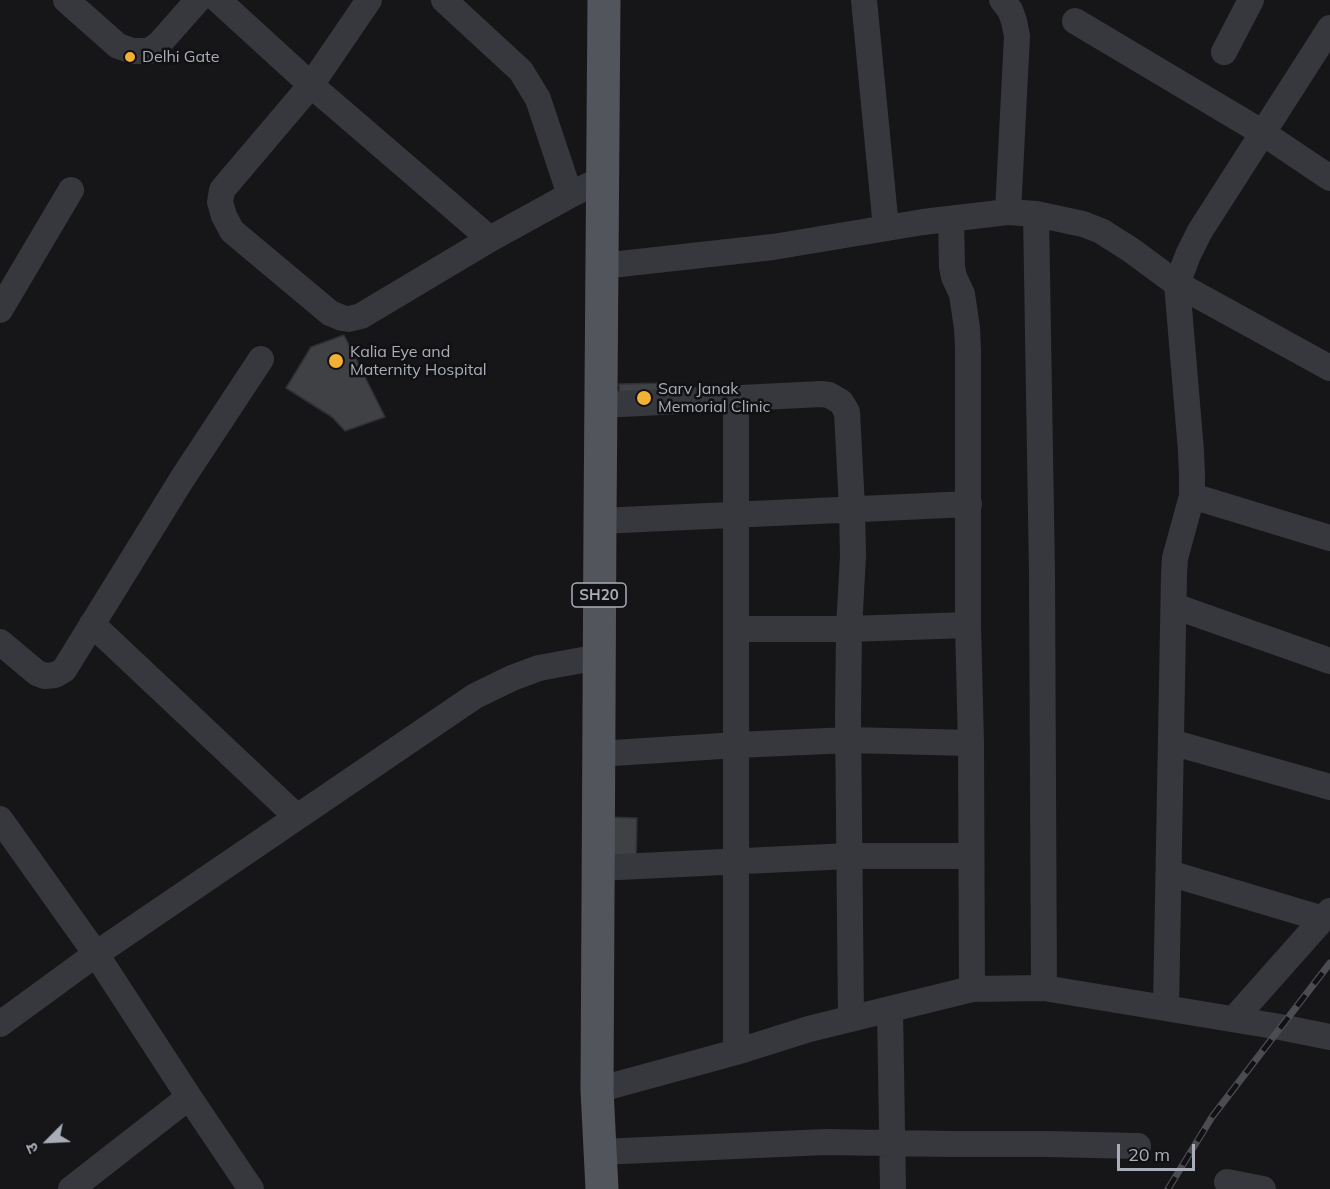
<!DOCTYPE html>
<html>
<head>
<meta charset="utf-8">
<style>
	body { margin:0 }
	#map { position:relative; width:1330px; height:1189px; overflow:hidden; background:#161618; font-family:Mulish,"Noto Sans Devanagari",sans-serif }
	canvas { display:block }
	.north { position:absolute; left:18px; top:1111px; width:60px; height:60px; -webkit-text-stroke:4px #111113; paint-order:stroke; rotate:246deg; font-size:16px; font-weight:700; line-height:24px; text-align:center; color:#a8adb8 }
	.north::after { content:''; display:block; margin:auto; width:21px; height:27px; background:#a8adb8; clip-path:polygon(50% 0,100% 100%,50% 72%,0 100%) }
	.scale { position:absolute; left:1117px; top:1144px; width:78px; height:27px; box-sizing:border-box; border:3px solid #a8adb8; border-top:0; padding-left:8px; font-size:18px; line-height:21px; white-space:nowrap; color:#a8adb8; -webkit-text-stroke:4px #111113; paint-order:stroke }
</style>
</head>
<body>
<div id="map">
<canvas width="1330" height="1189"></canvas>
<div class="north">उ</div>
<div class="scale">20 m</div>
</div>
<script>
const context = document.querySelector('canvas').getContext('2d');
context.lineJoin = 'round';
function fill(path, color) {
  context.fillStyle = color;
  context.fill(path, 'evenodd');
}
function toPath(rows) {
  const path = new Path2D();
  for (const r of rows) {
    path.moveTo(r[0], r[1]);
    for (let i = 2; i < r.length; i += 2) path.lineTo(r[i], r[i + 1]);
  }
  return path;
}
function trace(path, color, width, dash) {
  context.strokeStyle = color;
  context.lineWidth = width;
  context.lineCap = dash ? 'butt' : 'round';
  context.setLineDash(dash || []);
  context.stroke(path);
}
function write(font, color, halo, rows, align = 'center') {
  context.font = font + ' Mulish,sans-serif';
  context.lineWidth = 5;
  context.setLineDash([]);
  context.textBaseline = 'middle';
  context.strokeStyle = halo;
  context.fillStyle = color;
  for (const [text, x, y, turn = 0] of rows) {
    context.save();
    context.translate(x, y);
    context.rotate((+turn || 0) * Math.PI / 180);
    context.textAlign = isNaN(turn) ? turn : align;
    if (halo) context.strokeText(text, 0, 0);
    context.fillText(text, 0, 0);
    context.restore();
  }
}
const building = toPath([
	[344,335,385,417,345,431,332,417,286,388,311,347,344,335],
	[666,383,667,408,620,410,619,384,666,383],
	[607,817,637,818,636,865,606,864,607,817]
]);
const minor = toPath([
	[66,0,118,46,133,51,149,51,159,44,198,0],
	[218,0,311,85,490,239],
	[369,0,311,85,222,190,220,202,224,216,232,231,330,313,342,318,349,319,361,316,490,239,570,195,602,179],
	[444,0,521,71,538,99,570,195],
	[864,0,886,228],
	[1002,0,1010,10,1014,21,1017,36,1008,212],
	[1075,21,1263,133,1330,178],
	[1224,52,1251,0],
	[1036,214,1042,573,1044,988],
	[951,219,952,267,954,277,962,294,967,328,968,349,968,625,971,743,972,989],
	[602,266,773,247,923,222,1008,212,1036,214,1083,224,1101,231,1131,250,1177,284,1330,368],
	[0,310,71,190],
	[736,399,736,1052],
	[601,405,821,394,829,395,841,402,847,412,852,508,853,556,849,629,848,717,851,1019],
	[1192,496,1330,538],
	[600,521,969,504],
	[1174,606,1330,661],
	[92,624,297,817],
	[737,629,849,629,968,625],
	[0,642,37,673,45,676,55,675,64,670,182,479,261,359],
	[1171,742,1330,787],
	[598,754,737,745,849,740,971,743],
	[0,819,96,954,189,1097,251,1189],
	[598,868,849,856,971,856],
	[1169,873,1323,919],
	[1166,1008,1174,574,1175,558,1192,496,1192,475,1191,451,1177,284,1188,255,1200,231,1330,28],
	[890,1009,893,1189],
	[1234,1019,1330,911],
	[0,1024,96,954,475,696,512,678,539,668,599,657],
	[597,1090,736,1052,809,1029,972,989,1044,988,1280,1027,1330,1037],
	[600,1152,826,1142,952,1144,1047,1144,1138,1146],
	[1227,1182,1263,1189],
	[71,1189,189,1097]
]);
const major = toPath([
	[602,1189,597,1090,600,521,604,0]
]);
const rail = toPath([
	[1168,1189,1212,1117,1330,963]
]);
const markers = [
	[130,57,6,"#f2b134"],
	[336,361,8,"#f2b134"],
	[644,398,8,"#f2b134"]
];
const shields = [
	[599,595,54]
];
const shieldNames = [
	["SH20",599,595]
];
const poiNames = [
	["Delhi Gate",142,57],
	["Kalia Eye and",350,352],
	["Maternity Hospital",350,370],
	["Sarv Janak",658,389],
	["Memorial Clinic",658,407]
];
fill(building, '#404145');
trace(building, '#303034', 1.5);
trace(minor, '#37383d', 26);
trace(major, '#53555c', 33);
trace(rail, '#4a4c52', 7);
trace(rail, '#111113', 4.5, [14]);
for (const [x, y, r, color] of markers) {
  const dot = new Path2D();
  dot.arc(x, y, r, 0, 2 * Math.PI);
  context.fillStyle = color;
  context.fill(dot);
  trace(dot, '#111113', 2);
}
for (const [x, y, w] of shields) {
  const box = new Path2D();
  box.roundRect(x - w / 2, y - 12, w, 24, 4.5);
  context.fillStyle = '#111113';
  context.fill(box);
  trace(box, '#a8adb8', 1.5);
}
write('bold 15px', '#a8adb8', null, shieldNames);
write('16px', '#a8adb8', '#111113', poiNames, 'left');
</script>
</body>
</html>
